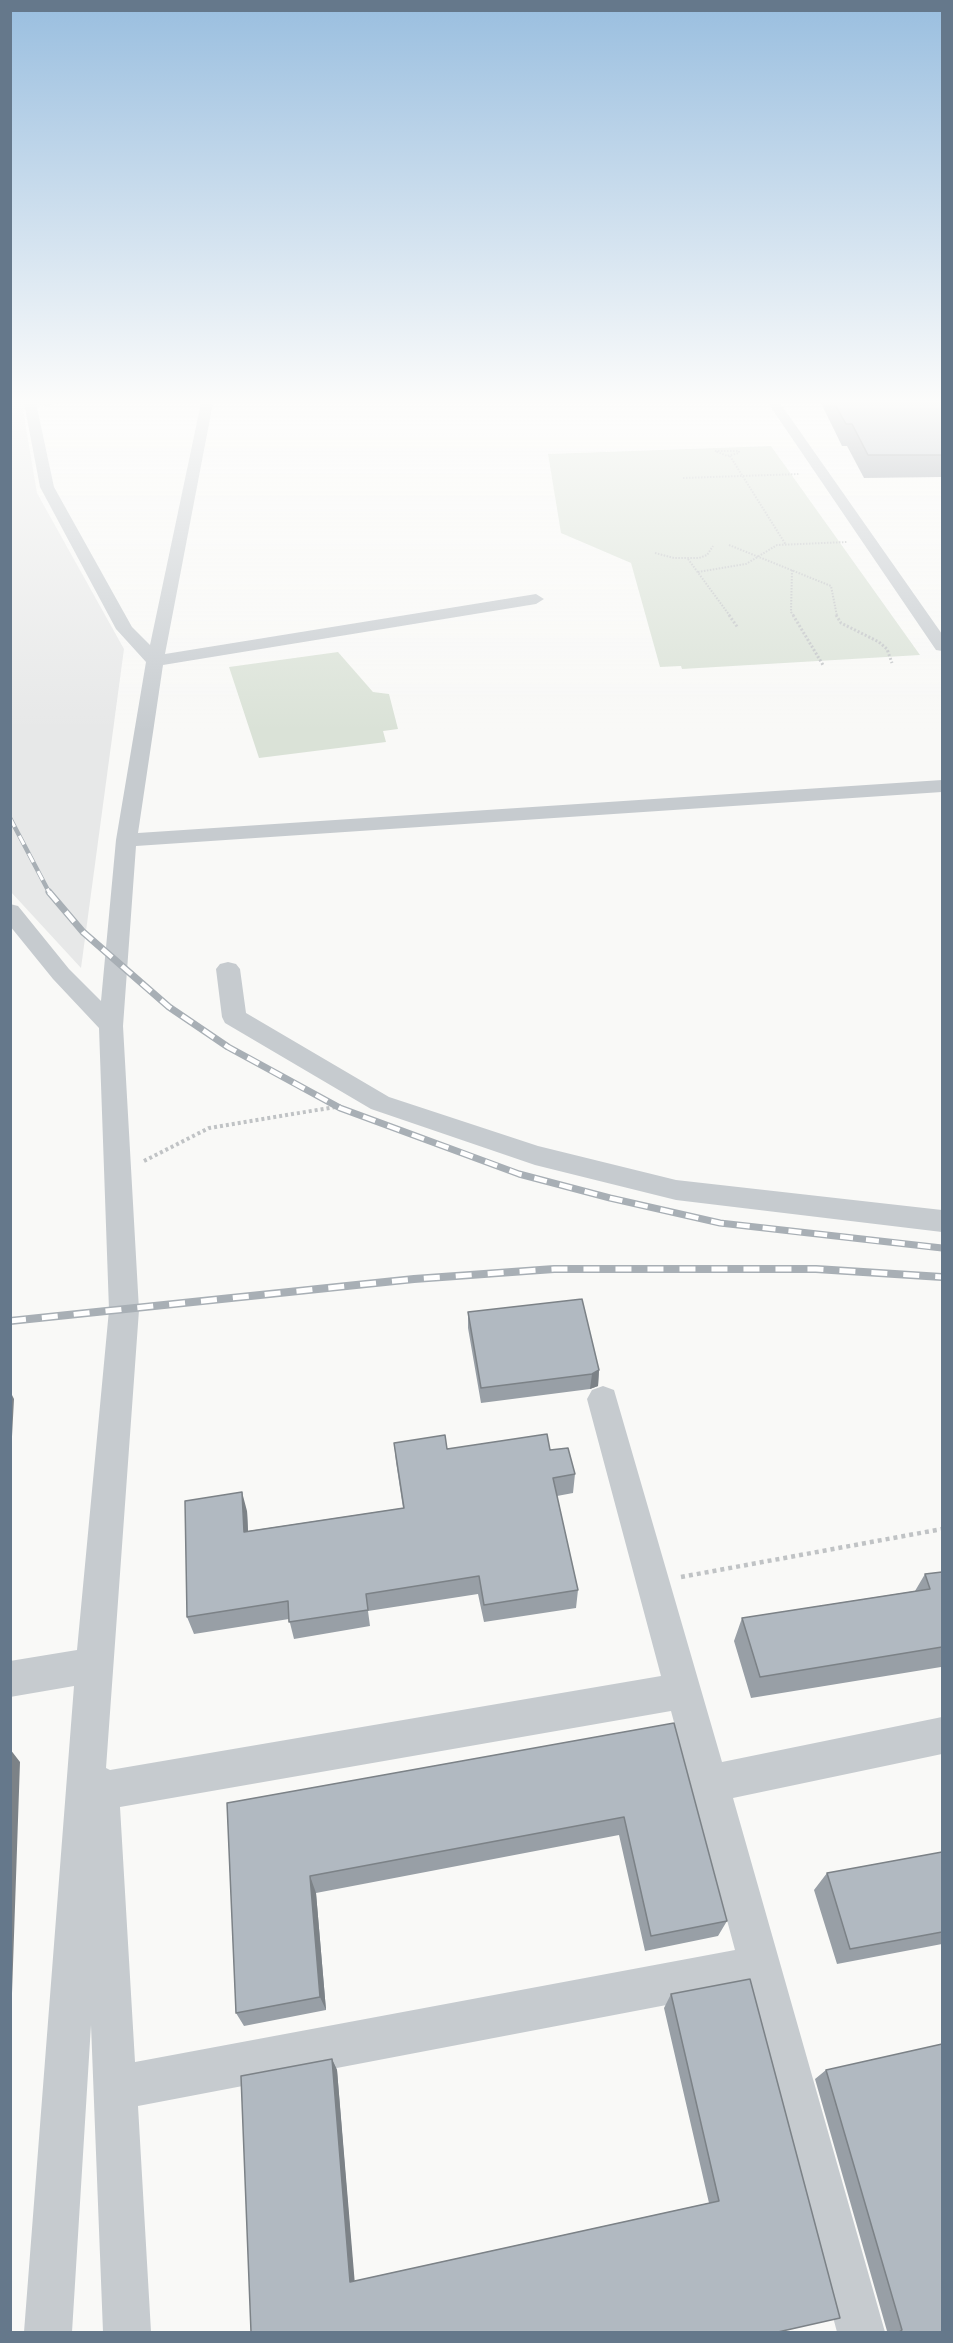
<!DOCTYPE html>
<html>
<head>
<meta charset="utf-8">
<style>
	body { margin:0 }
	#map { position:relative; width:953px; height:2343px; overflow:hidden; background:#f9f9f7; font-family:"PT Sans Narrow",sans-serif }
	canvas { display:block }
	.frame { position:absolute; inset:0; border:12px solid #65788b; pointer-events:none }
</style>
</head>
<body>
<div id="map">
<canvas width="953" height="2343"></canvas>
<div class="frame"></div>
</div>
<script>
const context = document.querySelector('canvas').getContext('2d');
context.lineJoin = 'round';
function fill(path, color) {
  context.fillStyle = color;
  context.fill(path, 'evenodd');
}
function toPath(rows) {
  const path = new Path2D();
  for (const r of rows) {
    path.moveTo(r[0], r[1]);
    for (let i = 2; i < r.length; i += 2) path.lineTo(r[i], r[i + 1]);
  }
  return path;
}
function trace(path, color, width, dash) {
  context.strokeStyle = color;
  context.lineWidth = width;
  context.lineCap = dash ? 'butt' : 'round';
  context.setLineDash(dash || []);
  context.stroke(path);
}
const built = toPath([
	[11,403,61,403,23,410,37,493,124,649,81,968,11,892]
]);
const green = toPath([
	[771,446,920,655,682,669,681,666,660,667,631,563,561,533,548,454],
	[338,652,373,692,389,694,398,729,383,731,386,742,259,758,229,667]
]);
const pathFar3 = toPath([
	[715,451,739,451,739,453,727,456,715,451],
	[730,456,786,545],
	[683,478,799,474],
	[729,545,831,586,837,616],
	[655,553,674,558,699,558,707,555,713,546],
	[688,559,730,616],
	[792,570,791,612,794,616],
	[698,572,746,564,777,545,847,542]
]);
const pathFar2 = toPath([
	[729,615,738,628],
	[793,615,823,665],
	[836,615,841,623,879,642,887,649,892,663]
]);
const pathFar1 = toPath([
	[144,1161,209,1128,341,1106]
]);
const path = toPath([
	[681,1577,942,1529]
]);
const minor = toPath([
	[24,403,36,403,54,487,132,627,150,645,201,403,213,403,165,654,536,594,544,599,536,604,163,665,138,833,942,780,942,792,136,846,123,1026,139,1310,106,1768,110,1770,661,1676,587,1399,592,1390,603,1386,614,1390,722,1762,942,1717,942,1754,733,1798,885,2332,837,2332,745,1990,138,2106,151,2332,103,2332,91,2025,72,2332,24,2332,74,1686,10,1697,10,1661,77,1650,109,1310,99,1028,53,979,10,926,10,904,18,906,69,969,101,1001,116,840,146,662,116,629,40,487,24,403],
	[671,1711,735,1950,135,2062,120,1807,671,1711],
	[768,403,780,403,942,634,942,651,936,650,768,403],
	[228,962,236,964,240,969,246,1013,389,1097,538,1146,676,1180,942,1210,942,1232,676,1200,535,1165,371,1109,225,1023,222,1017,216,969,220,964,228,962]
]);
const railFar2 = toPath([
	[10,818,50,894]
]);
const railFar1 = toPath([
	[49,892,83,932,169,1007,228,1047,340,1108,519,1174,610,1198,720,1223,942,1248]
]);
const rail = toPath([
	[10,1321,414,1279,554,1269,816,1269,942,1277]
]);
const wall = toPath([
	[821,403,942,403,942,477,864,478,847,446,842,446],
	[468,1312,599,1370,598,1386,590,1389,481,1403,468,1328],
	[394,1443,447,1449,550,1450,575,1474,573,1493,557,1496,578,1590,576,1608,484,1622,478,1594,368,1611,370,1626,294,1639,289,1619,194,1634,187,1617,247,1511,248,1531,403,1508,396,1462],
	[942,1572,942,1664,941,1667,751,1698,734,1641,742,1618,915,1591,925,1574],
	[674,1723,727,1921,718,1936,645,1951,619,1835,316,1893,326,2010,244,2026,236,2013,227,1803],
	[942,1852,942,1944,837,1964,814,1890,827,1873],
	[671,1994,840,2318,251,2332,332,2059,337,2070,354,2281,709,2203,664,2008],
	[826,2070,942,2332,885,2332,887,2331,815,2079]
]);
const shadedWall = toPath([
	[599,1370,598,1386,590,1389,592,1374],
	[10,1391,14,1399,10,1474],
	[242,1492,247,1511,249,1550,244,1532],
	[10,1749,20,1762,10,2051],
	[310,1876,316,1893,326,2010,320,1997],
	[332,2059,337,2070,355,2285,350,2282]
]);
const building = toPath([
	[834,403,942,403,942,455,868,455,852,424,846,424,834,403],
	[582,1299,599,1370,592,1374,481,1388,468,1312,582,1299],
	[547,1434,550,1450,568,1448,575,1474,553,1478,578,1590,484,1605,479,1576,366,1594,368,1610,289,1622,288,1601,187,1617,185,1501,242,1492,244,1532,404,1508,394,1443,445,1435,447,1449,547,1434],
	[942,1572,942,1647,760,1677,742,1618,930,1589,925,1574,942,1572],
	[674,1723,727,1921,651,1936,624,1817,310,1876,320,1997,236,2013,227,1803,674,1723],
	[942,1852,942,1932,850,1949,827,1873,942,1852],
	[750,1979,840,2318,778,2332,251,2332,241,2076,332,2059,350,2282,719,2201,671,1994,750,1979],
	[942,2044,942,2332,899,2332,902,2330,826,2070,942,2044]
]);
fill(built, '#e7e8e8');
fill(green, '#dae2d7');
trace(pathFar3, '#c0c3c5', 2, [1.5, 1.5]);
trace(pathFar2, '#c0c3c5', 3, [2, 2]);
trace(pathFar1, '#c0c3c5', 4, [3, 3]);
trace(path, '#c0c3c5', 4.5, [4, 4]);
fill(minor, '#c6cbcf');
trace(railFar2, '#a8afb5', 4.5);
trace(railFar1, '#a8afb5', 7);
trace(rail, '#a8afb5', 8);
trace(railFar2, '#fff', 3, [10]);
trace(railFar1, '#fff', 4.5, [13]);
trace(rail, '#fff', 5, [16]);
fill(wall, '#989fa6');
fill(shadedWall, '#7c8287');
fill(building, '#b1b9c1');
trace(building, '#7c8287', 1.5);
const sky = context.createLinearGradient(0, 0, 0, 731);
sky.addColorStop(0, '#99bedf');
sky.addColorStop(0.55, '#fcfcfb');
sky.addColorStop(1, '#fcfcfb00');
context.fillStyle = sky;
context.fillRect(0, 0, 953, 731);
</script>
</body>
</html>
